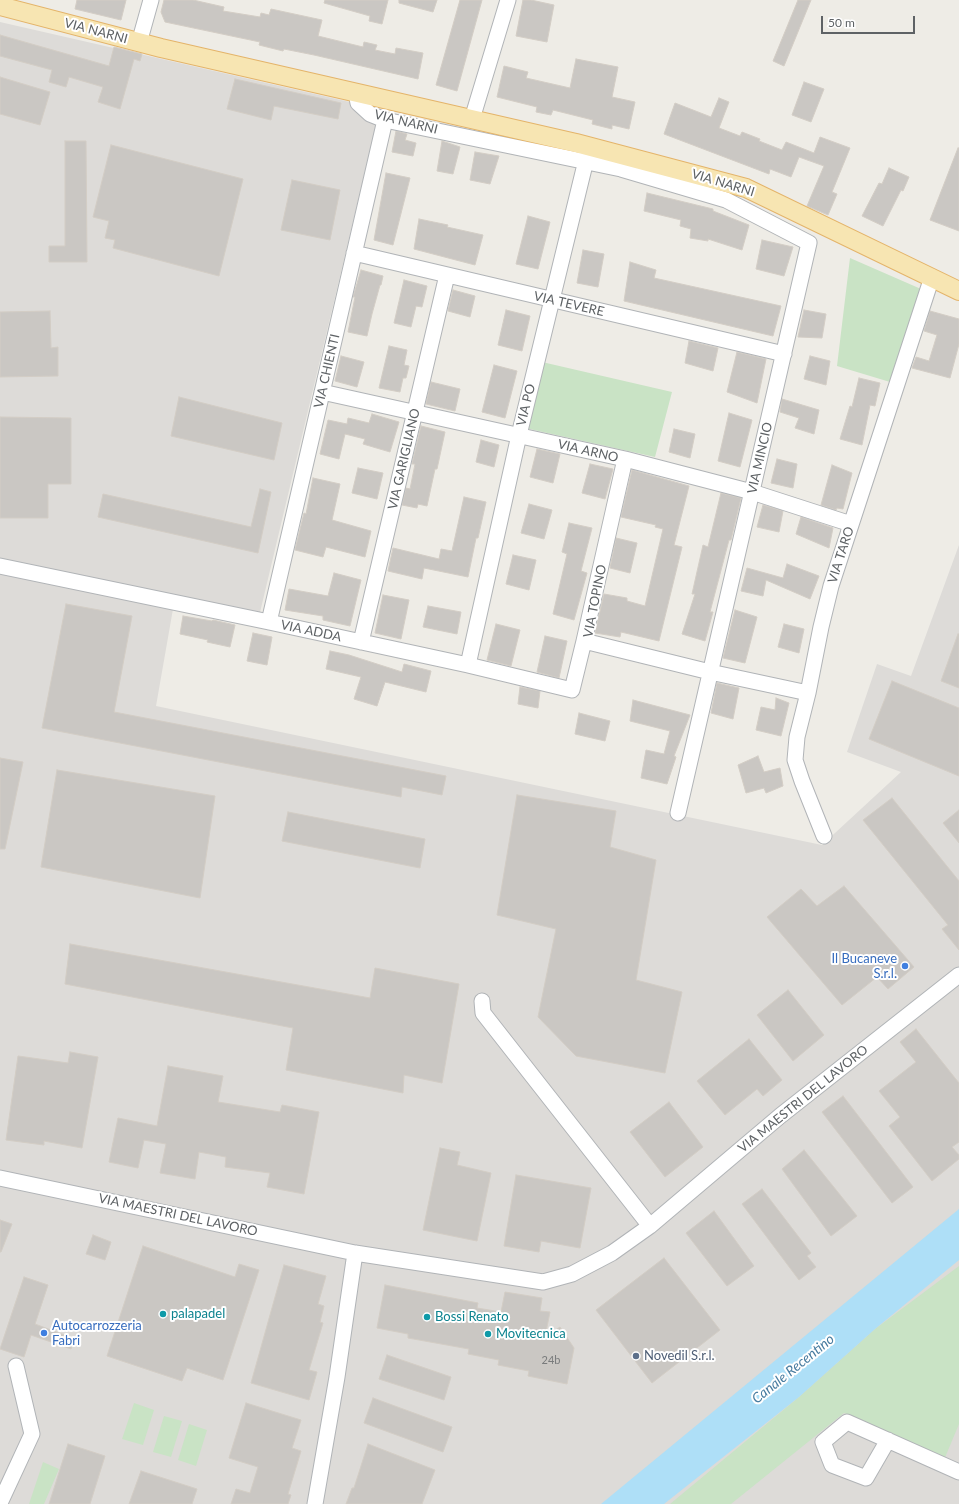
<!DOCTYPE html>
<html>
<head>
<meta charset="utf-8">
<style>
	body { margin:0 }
	#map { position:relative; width:959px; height:1504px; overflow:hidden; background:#eeece6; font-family:Lato,sans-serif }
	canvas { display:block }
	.scale { position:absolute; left:821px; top:16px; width:94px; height:18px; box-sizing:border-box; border:2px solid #5e6265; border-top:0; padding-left:5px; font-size:12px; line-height:14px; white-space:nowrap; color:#5e6265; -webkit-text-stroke:3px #fff; paint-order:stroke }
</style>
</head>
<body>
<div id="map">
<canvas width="959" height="1504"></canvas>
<div class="scale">50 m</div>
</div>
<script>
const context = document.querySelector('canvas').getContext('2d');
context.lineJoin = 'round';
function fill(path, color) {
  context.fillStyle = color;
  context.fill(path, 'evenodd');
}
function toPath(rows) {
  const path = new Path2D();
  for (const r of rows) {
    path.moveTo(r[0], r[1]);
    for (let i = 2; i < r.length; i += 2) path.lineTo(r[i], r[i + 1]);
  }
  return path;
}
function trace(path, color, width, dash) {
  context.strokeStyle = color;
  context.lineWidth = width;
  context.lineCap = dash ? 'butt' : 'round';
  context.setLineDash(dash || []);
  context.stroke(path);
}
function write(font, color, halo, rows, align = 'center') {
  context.font = font + ' Lato,sans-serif';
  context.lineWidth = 4;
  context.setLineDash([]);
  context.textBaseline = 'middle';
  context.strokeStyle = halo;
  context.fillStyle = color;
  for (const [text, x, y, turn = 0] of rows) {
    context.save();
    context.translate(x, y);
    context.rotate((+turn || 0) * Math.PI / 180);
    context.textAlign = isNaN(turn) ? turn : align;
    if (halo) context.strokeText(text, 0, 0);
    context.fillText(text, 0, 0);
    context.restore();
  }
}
const industrial = toPath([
	[0,22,354,103,376,125,257,625,173,609,156,706,822,845,901,772,847,752,877,664,911,676,959,545,959,1504,0,1504]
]);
const green = toPath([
	[850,258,921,289,890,382,837,366],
	[542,362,672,392,655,457,525,428],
	[959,1266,959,1424,944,1460,844,1413,731,1504,670,1504,799,1397,875,1329],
	[134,1403,154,1410,143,1445,122,1439],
	[164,1416,182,1421,171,1457,153,1452],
	[189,1424,207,1430,196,1466,178,1460],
	[43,1462,59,1469,44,1504,29,1504]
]);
const water = toPath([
	[959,1209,959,1260,875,1329,799,1397,664,1504,601,1504]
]);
const building = toPath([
	[77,0,126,0,121,20,75,9,77,0],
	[164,0,193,0,224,7,223,11,260,17,261,13,269,15,271,9,322,20,318,36,363,47,364,42,377,45,375,50,395,54,396,48,423,53,418,79,314,55,284,49,283,51,259,45,260,42,165,22,161,12,164,0],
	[325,0,388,0,382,24,369,21,370,16,324,3,325,0],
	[399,0,437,0,433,12,399,3,399,0],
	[460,0,482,0,457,91,436,85,460,0],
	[523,0,531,0,554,5,547,42,516,36,523,0],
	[798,0,811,0,784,66,773,61,798,0],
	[0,35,109,66,114,47,142,54,140,61,134,59,120,109,98,102,103,87,69,77,66,87,49,82,52,70,0,56,0,35],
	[576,59,618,67,612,97,635,102,629,129,612,125,612,129,592,124,593,120,553,110,551,115,536,112,537,107,497,97,504,66,528,72,526,78,570,88,576,59],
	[0,77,50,92,40,125,0,114,0,77],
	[235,79,341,103,338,119,274,106,271,120,227,109,235,79],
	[804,82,824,89,811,122,792,115,804,82],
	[719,98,729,102,719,128,740,136,742,132,760,139,759,141,782,150,786,142,814,153,820,137,850,148,832,192,837,194,828,215,807,206,824,166,799,157,791,177,770,169,769,174,664,134,675,103,711,117,719,98],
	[396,131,407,134,405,140,416,143,413,156,392,152,396,131],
	[65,141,86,141,87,262,49,262,49,246,65,246,65,141],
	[442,141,460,147,453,174,437,171,442,141],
	[111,145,243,179,219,276,113,248,115,240,105,238,109,221,93,217,111,145],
	[958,148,959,148,959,231,930,220,958,148],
	[475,152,499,156,490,184,470,180,475,152],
	[889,168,909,177,903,191,901,190,883,226,862,216,879,183,882,184,889,168],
	[386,173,410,178,393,245,374,240,386,173],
	[292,180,340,190,330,240,281,230,292,180],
	[647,193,713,209,713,211,749,225,742,250,708,239,708,241,690,238,691,229,680,226,681,220,644,211,647,193],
	[528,216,550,222,538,269,516,264,528,216],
	[419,219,448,225,447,227,483,235,475,265,414,249,419,219],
	[762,240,793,247,784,276,756,269,762,240],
	[583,250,604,254,598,287,577,283,583,250],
	[630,262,656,270,654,278,781,306,773,336,624,301,630,262],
	[361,270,383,276,381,285,380,285,372,314,367,336,348,332,355,297,353,297,361,270],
	[404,280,427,286,422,307,416,306,411,327,394,323,404,280],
	[453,290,475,296,470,317,448,311,453,290],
	[506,310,530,316,522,351,498,345,506,310],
	[804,310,826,314,822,338,798,337,804,310],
	[50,311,51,348,58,347,58,376,0,377,0,312,50,311],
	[930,311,959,319,959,344,950,378,912,368,916,357,929,361,937,335,924,331,930,311],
	[689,341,718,348,713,371,685,363,689,341],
	[389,346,407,350,404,365,409,366,406,378,403,378,400,392,379,388,389,346],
	[737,352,766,359,757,403,727,392,737,352],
	[341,356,364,362,357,387,335,381,341,356],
	[810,356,830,361,826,385,804,379,810,356],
	[494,365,517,371,505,418,482,412,494,365],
	[859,378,880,383,875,406,870,405,862,445,840,439,850,406,852,407,859,378],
	[431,382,460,389,455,411,426,404,431,382],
	[179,397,282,423,274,460,171,436,179,397],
	[782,399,819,410,814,434,795,428,799,418,780,412,782,399],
	[729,413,752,420,740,467,718,461,729,413],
	[372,414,399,422,390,452,363,444,365,439,345,434,339,459,320,454,328,420,347,424,348,418,369,423,372,414],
	[0,417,71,418,71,484,48,484,48,518,0,518,0,417],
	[421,426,445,432,437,469,435,469,427,506,418,504,417,508,402,505,406,488,410,489,415,464,412,464,421,426],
	[674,429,695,434,690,458,669,452,674,429],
	[481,440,499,445,494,467,476,462,481,440],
	[537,449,560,454,553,483,530,477,537,449],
	[777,459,797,464,793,488,771,483,777,459],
	[590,464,613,469,605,499,582,493,590,464],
	[832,465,852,473,843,509,837,508,836,510,821,505,832,465],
	[358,468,383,473,377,499,352,493,358,468],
	[632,470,689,486,674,545,682,547,659,641,621,632,620,637,595,633,604,594,627,598,627,601,645,606,663,529,655,527,656,525,621,517,632,470],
	[313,478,340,484,332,520,371,531,365,557,326,547,323,557,295,550,304,513,306,514,313,478],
	[260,489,271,492,258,553,98,517,103,494,251,527,260,489],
	[721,493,741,498,731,540,729,540,710,612,713,612,705,641,682,634,695,594,692,594,703,545,708,547,721,493],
	[464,497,486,502,478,538,476,538,468,577,424,568,422,579,388,571,393,548,439,559,441,549,452,551,464,497],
	[529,504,552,510,544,539,521,533,529,504],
	[763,505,783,511,779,532,757,527,763,505],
	[801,517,833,528,829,548,796,534,801,517],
	[569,523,592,528,581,571,587,573,574,620,553,614,567,554,562,552,569,523],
	[616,538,637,543,630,573,610,568,616,538],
	[513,555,536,560,529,590,506,584,513,555],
	[787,564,819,576,810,599,766,580,763,596,741,591,747,568,783,578,787,564],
	[334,573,361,580,350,626,323,620,323,616,285,610,289,589,328,596,334,573],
	[383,595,409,600,401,639,375,633,383,595],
	[66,604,132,616,114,712,446,776,442,795,402,787,401,797,42,728,66,604],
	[428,606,461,612,457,634,423,627,428,606],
	[735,610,757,617,745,663,723,658,735,610],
	[183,616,212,621,213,620,235,625,230,647,207,642,208,640,180,634,183,616],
	[496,624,520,630,511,666,487,660,496,624],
	[784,624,804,629,799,653,778,647,784,624],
	[253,633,272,637,267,665,247,661,253,633],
	[958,634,959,634,959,688,941,681,958,634],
	[545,636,567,641,559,678,537,672,545,636],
	[330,651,349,655,402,672,404,664,431,671,426,692,385,682,377,706,354,699,361,677,326,669,330,651],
	[892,681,959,708,959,776,869,739,892,681],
	[717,683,739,688,733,719,711,713,717,683],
	[520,687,540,691,538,708,518,704,520,687],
	[776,698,789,703,781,736,756,730,761,707,775,710,776,698],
	[633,700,690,715,674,756,676,757,667,784,641,778,646,750,664,754,670,731,630,721,633,700],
	[579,713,610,721,605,741,575,734,579,713],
	[758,756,764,772,780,768,783,786,766,793,764,788,746,793,738,765,758,756],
	[0,758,23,762,5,849,0,849,0,758],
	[57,770,215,796,200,898,41,867,57,770],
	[517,795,616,811,610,847,656,860,636,980,682,992,665,1073,576,1056,538,1017,556,929,497,915,517,795],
	[892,798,959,881,959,950,942,929,948,925,863,820,892,798],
	[959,810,959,843,943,823,959,810],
	[288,812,425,839,420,868,282,841,288,812],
	[844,886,914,967,888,989,877,977,842,1005,767,917,801,889,817,906,844,886],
	[70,944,370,998,375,968,459,984,442,1083,404,1075,403,1093,286,1070,293,1028,65,984,70,944],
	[788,990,824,1035,793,1061,757,1015,788,990],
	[916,1029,959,1083,959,1142,952,1147,959,1155,959,1159,932,1181,889,1126,900,1117,879,1091,916,1062,900,1042,916,1029],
	[749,1039,782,1080,763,1096,757,1089,725,1115,697,1081,749,1039],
	[70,1052,98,1057,82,1148,44,1141,44,1145,6,1140,18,1056,68,1063,70,1052],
	[168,1066,223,1076,218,1102,280,1112,282,1105,319,1112,304,1194,267,1187,270,1173,225,1167,226,1157,199,1152,195,1179,160,1173,166,1144,144,1140,138,1168,109,1162,118,1118,157,1126,168,1066],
	[843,1096,913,1187,892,1203,822,1112,843,1096],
	[669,1102,703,1147,665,1177,630,1132,669,1102],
	[440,1148,460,1152,457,1165,491,1173,477,1241,423,1230,440,1148],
	[804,1150,857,1216,831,1236,782,1169,804,1150],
	[516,1175,591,1188,580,1248,541,1241,539,1252,504,1246,516,1175],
	[762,1189,811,1253,807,1256,816,1267,799,1280,742,1204,762,1189],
	[714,1211,754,1266,727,1286,686,1233,714,1211],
	[0,1220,12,1224,1,1252,0,1252,0,1220],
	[93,1235,111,1242,105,1260,86,1254,93,1235],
	[143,1246,235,1277,239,1264,259,1270,223,1380,187,1368,182,1381,107,1356,143,1246],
	[664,1258,720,1330,652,1383,596,1310,664,1258],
	[284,1265,326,1276,318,1304,324,1306,320,1322,323,1323,309,1370,317,1372,309,1400,251,1383,284,1265],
	[24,1277,48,1285,35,1324,75,1339,71,1349,31,1335,24,1357,0,1349,24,1277],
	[385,1285,478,1303,477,1308,501,1312,505,1292,542,1298,540,1311,550,1312,545,1337,560,1327,574,1348,567,1384,528,1376,529,1371,498,1365,499,1360,468,1354,469,1349,408,1338,408,1334,377,1328,385,1285],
	[387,1355,451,1377,444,1400,379,1379,387,1355],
	[373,1398,452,1427,443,1452,364,1423,373,1398],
	[246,1403,301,1420,292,1448,301,1451,288,1494,291,1495,288,1504,231,1504,236,1489,250,1493,258,1467,229,1458,246,1403],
	[68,1444,105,1456,90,1504,49,1504,68,1444],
	[368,1444,435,1470,422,1504,346,1504,352,1488,354,1488,368,1444],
	[141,1471,197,1489,192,1504,129,1504,141,1471]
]);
const minor = toPath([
	[139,43,151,0],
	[356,93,358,103,370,114,385,120,621,169,726,200,809,243,678,813],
	[472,119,508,0],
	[354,253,784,354],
	[322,392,625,459,752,492,851,524],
	[625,459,584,641,710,672,808,693],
	[0,566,269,622,468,665,572,690,584,641],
	[269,622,385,120],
	[361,642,447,275],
	[468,665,519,435,588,152],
	[824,836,802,781,795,760,797,737,808,693,821,627,831,586,932,277],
	[482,1001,483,1013,650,1226],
	[0,1178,355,1253,543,1282,572,1274,612,1253,650,1226,780,1116,959,975],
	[888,1440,866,1478,832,1465,823,1442,847,1422,959,1472],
	[0,1503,32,1434,16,1366],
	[315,1504,337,1377,355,1253]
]);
const major = toPath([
	[0,6,161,48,576,143,746,188,959,291]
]);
const markers = [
	[905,966,4,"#3f7fe0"],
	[163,1314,4,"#0f9aa8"],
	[427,1317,4,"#0f9aa8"],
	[44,1333,4,"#3f7fe0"],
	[488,1334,4,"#0f9aa8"],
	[636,1356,4,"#5c6f8a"]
];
const numberNames = [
	["24b",551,1360]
];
const streetNames = [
	["VIA NARNI",96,31,15],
	["VIA NARNI",406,122,14],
	["VIA NARNI",723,183,17],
	["VIA TEVERE",569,304,13],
	["VIA CHIENTI",327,371,-77],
	["VIA PO",526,405,-76],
	["VIA ARNO",588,451,13],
	["VIA MINCIO",760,458,-77],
	["VIA GARIGLIANO",404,459,-77],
	["VIA TARO",841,555,-72],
	["VIA TOPINO",595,601,-79],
	["VIA ADDA",311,631,12],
	["VIA MAESTRI DEL LAVORO",803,1099,-39],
	["VIA MAESTRI DEL LAVORO",178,1215,12]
];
const shopNames = [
	["Il Bucaneve",897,959],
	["S.r.l.",897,974],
	["Autocarrozzeria",52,1326,"left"],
	["Fabri",52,1341,"left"]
];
const cultureNames = [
	["palapadel",171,1314],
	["Bossi Renato",435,1317],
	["Movitecnica",496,1334]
];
const serviceNames = [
	["Novedil S.r.l.",644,1356]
];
const waterNames = [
	["Canale Recentino",793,1369,-39]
];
fill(industrial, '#dddbd8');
fill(green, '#c9e3c5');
fill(water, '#aedff7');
fill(building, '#cac7c3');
trace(building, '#d3cdc5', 1);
trace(minor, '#b1b4b7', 17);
trace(major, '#e4b46a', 20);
trace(minor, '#fff', 15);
trace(major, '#f7e5b2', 18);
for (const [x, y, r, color] of markers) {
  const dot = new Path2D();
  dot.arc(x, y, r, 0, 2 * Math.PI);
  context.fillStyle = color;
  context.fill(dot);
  trace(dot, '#fff', 1.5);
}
write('11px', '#797b7c', null, numberNames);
write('13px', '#5e6265', '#fff', streetNames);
write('13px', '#366cbe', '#fff', shopNames, 'right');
write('13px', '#0d838f', '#fff', cultureNames, 'left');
write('13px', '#4e5e75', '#fff', serviceNames, 'left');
write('italic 14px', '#487ca0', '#fff', waterNames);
</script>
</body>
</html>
